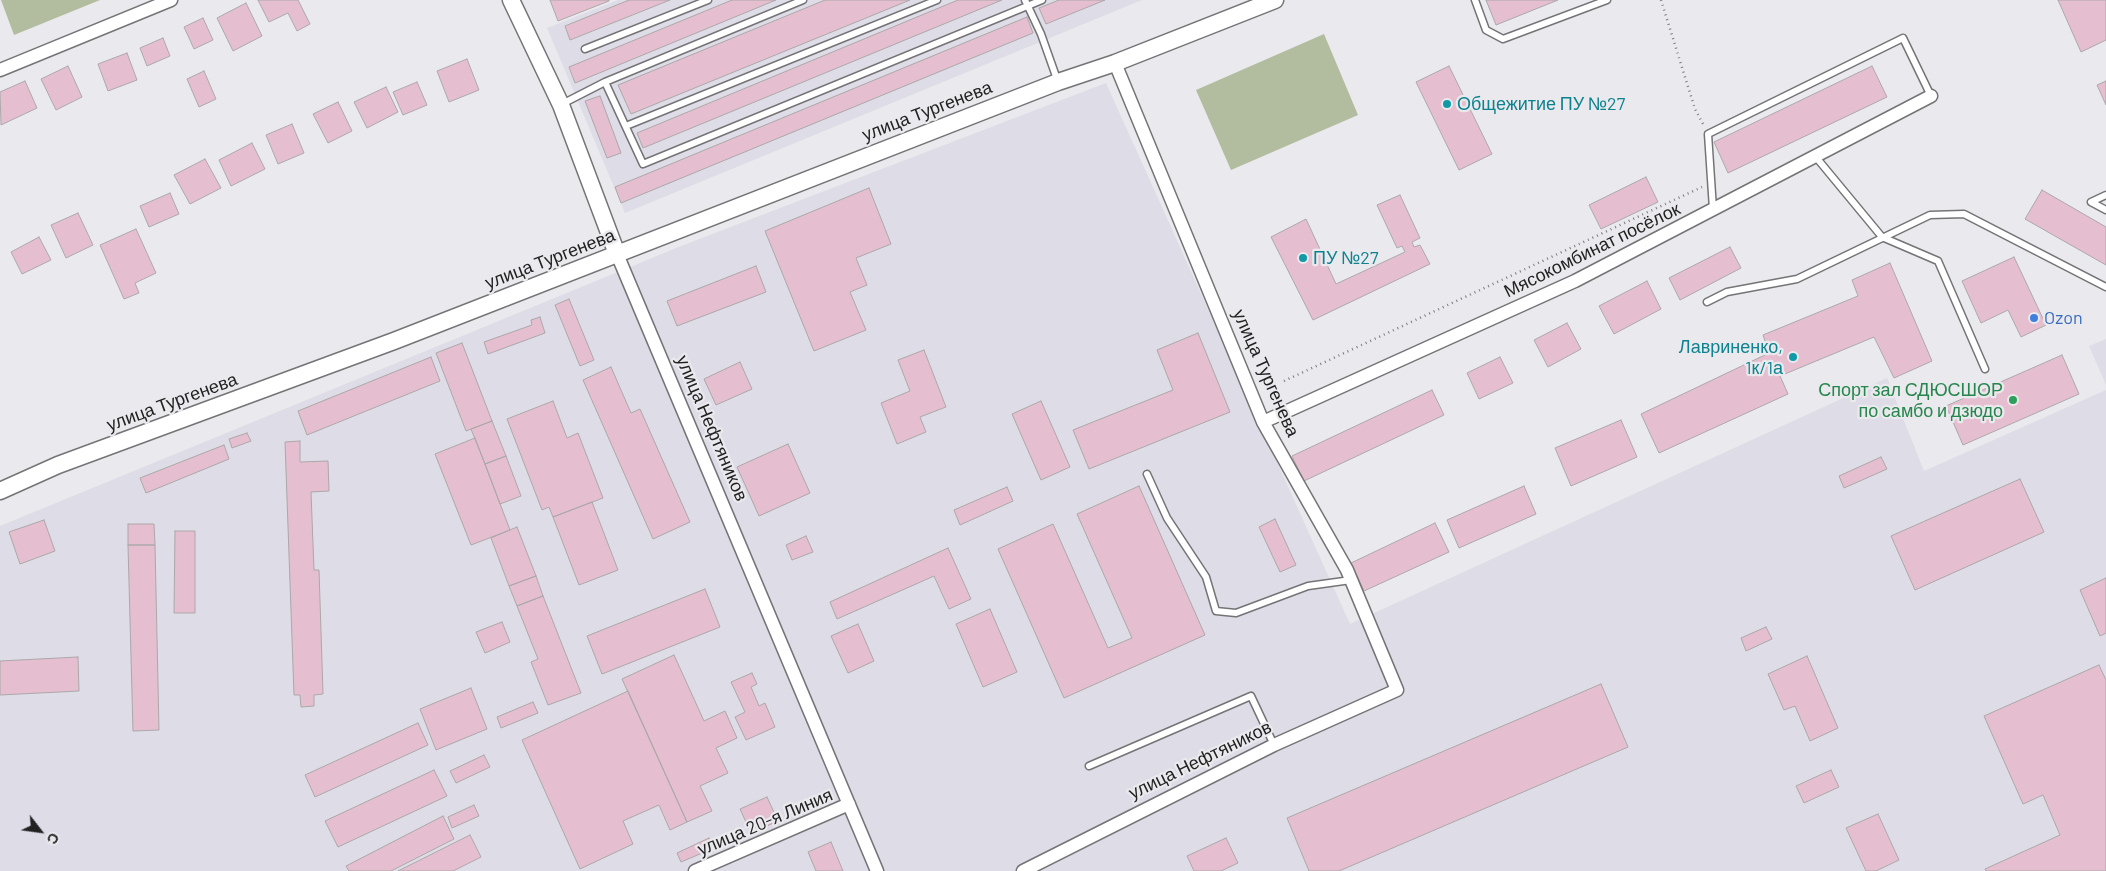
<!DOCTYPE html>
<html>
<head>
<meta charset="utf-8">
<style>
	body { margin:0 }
	#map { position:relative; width:2106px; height:871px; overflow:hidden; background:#eae9ed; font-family:Barlow,sans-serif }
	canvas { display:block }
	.north { position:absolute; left:15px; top:806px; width:50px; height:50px; -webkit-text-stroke:4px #eae9ed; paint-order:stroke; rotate:120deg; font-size:14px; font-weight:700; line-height:20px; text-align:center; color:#232223 }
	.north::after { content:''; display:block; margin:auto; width:18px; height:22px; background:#232223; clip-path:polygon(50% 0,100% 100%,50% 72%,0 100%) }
</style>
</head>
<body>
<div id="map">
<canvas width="2106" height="871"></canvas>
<div class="north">С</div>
</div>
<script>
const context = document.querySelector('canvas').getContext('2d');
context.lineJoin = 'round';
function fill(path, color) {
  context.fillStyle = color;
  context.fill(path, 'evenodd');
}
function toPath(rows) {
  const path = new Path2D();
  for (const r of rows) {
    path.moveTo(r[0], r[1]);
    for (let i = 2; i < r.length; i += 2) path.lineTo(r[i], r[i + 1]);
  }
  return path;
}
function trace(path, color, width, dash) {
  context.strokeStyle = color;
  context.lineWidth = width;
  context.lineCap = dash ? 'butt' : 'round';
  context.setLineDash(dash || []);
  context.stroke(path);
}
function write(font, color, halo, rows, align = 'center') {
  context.font = font + ' Barlow,sans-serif';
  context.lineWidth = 4.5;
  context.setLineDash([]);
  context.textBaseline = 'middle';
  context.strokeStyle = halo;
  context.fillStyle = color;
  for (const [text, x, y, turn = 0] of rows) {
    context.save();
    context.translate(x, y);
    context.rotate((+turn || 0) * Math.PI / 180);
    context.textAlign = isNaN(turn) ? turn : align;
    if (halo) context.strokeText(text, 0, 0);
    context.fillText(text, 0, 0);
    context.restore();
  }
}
const built = toPath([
	[618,0,1142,0,625,213,547,28],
	[1106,83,1350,624,1887,378,1924,471,2106,390,2106,871,0,871,0,526,681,246],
	[2106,339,2106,385,2089,346]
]);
const green = toPath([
	[1,0,100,0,14,35],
	[1324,34,1358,115,1231,170,1196,90]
]);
const building = toPath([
	[258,0,298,0,310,24,297,31,288,13,269,22,258,0],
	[550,0,609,0,609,1,558,21,550,0],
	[629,0,670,0,570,40,565,26,629,0],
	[732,0,776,0,575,83,569,67,732,0],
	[825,0,910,0,631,114,618,85,825,0],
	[958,0,1002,0,643,148,637,133,958,0],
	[1059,0,1105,0,1046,24,1039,8,1059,0],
	[1486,0,1558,0,1496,25,1486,0],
	[2058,0,2106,0,2106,40,2081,52,2058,0],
	[246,3,262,36,233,51,217,18,246,3],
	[1027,17,1033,33,621,203,615,187,1027,17],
	[203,18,213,40,194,49,184,27,203,18],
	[163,38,170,56,147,66,140,48,163,38],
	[127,53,137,80,108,91,98,64,127,53],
	[467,59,479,90,449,102,437,71,467,59],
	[68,66,82,97,56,110,41,79,68,66],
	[1449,66,1492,154,1459,170,1416,82,1449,66],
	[1872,66,1887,97,1728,173,1714,142,1872,66],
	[204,71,216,99,199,107,187,79,204,71],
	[25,81,37,108,1,125,0,92,25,81],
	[2106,81,2106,105,2097,85,2106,81],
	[417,82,427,105,403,115,393,92,417,82],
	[386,87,398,112,367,128,354,102,386,87],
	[600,96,621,153,607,158,585,101,600,96],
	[338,102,352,131,328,143,313,114,338,102],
	[292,124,304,153,278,164,266,135,292,124],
	[252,143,265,169,231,186,219,160,252,143],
	[205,159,221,188,190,204,174,175,205,159],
	[1646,177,1658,202,1601,229,1589,205,1646,177],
	[869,188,891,244,856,258,867,285,850,292,866,330,814,351,765,231,869,188],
	[2042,190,2106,227,2106,265,2025,219,2042,190],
	[170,193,179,214,149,227,140,206,170,193],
	[1400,195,1420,238,1412,242,1414,247,1420,245,1430,264,1313,320,1271,237,1306,219,1336,284,1405,252,1402,246,1397,248,1377,205,1400,195],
	[78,213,93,245,66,258,51,225,78,213],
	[136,229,156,273,135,283,139,293,124,299,100,245,136,229],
	[39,237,51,260,22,274,11,252,39,237],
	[1730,247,1741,268,1680,300,1669,278,1730,247],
	[2014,257,2046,325,2021,337,2008,310,1981,323,1962,281,2014,257],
	[1890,263,1932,361,1894,378,1874,337,1780,376,1788,394,1659,453,1641,414,1769,353,1763,335,1858,296,1852,280,1890,263],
	[756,266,766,292,677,326,667,301,756,266],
	[1647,281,1661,309,1614,334,1599,306,1647,281],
	[569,299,594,360,580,366,555,305,569,299],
	[540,317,545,333,488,354,484,342,532,325,531,320,540,317],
	[1567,323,1581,349,1548,367,1534,340,1567,323],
	[1198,333,1230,412,1089,469,1073,430,1173,390,1157,350,1198,333],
	[462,343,492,421,466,431,436,353,462,343],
	[924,350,946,407,920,417,926,432,897,444,881,403,910,391,898,360,924,350],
	[2062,355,2079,394,1963,445,1946,406,2062,355],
	[431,357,440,381,307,435,298,411,431,357],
	[1500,357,1513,383,1479,399,1467,373,1500,357],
	[740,362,752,389,716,405,704,379,740,362],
	[611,367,631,413,640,409,690,522,653,539,583,380,611,367],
	[1432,390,1444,415,1304,481,1292,456,1432,390],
	[553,401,567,438,578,433,603,498,553,517,549,507,542,510,507,419,553,401],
	[1041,401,1070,467,1041,480,1012,414,1041,401],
	[1621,420,1637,457,1571,486,1555,448,1621,420],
	[492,421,506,456,485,464,471,429,492,421],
	[247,433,251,441,232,448,229,439,247,433],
	[475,438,510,530,471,545,435,454,475,438],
	[300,441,300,462,328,461,329,491,311,492,314,570,319,570,323,694,314,695,314,706,301,707,300,695,294,695,285,442,300,441],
	[788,444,810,493,759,516,737,467,788,444],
	[224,445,229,459,146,493,140,478,224,445],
	[506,456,521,496,500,504,485,464,506,456],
	[1881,457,1887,469,1844,488,1839,476,1881,457],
	[2020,479,2044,532,1915,590,1891,536,2020,479],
	[1139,486,1205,635,1064,698,998,549,1053,524,1108,648,1132,638,1077,514,1139,486],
	[1524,486,1536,514,1459,548,1447,520,1524,486],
	[1007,487,1013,501,960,525,954,510,1007,487],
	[592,502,618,570,579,585,553,517,592,502],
	[1275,519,1296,565,1280,572,1259,527,1275,519],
	[44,520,55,551,20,564,9,532,44,520],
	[1435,523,1449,552,1364,591,1351,563,1435,523],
	[128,524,154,524,155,545,128,545,128,524],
	[517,527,536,576,509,586,491,538,517,527],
	[175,531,195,531,195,613,174,613,175,531],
	[806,536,813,552,792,560,786,545,806,536],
	[128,545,155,545,159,730,133,731,128,545],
	[948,548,971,599,949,609,934,576,837,619,830,602,948,548],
	[536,576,543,596,517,606,509,586,536,576],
	[2106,578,2106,633,2100,636,2080,590,2106,578],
	[705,589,720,627,602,674,587,636,705,589],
	[543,596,581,693,548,705,531,662,538,659,517,606,543,596],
	[990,609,1017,672,983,687,956,624,990,609],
	[502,622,510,642,485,653,476,632,502,622],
	[858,624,874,661,848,673,831,636,858,624],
	[1766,627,1772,639,1746,651,1741,638,1766,627],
	[674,655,704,721,725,711,737,738,716,748,728,773,700,786,712,811,687,822,622,679,674,655],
	[1807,656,1838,728,1810,741,1795,706,1784,710,1768,674,1807,656],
	[78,657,79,691,0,695,0,661,78,657],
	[2099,665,2106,680,2106,871,1986,871,1985,869,2060,835,2043,795,2023,804,1984,716,2099,665],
	[752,673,757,684,751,687,759,706,765,703,775,727,746,740,735,717,745,712,731,682,752,673],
	[1601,684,1628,747,1339,871,1309,871,1287,818,1601,684],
	[471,688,487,729,436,750,420,709,471,688],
	[628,691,687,822,670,830,659,805,623,821,633,844,580,869,522,740,628,691],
	[533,702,538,713,501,728,497,717,533,702],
	[418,723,428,745,315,797,305,775,418,723],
	[484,755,490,767,456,783,450,771,484,755],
	[434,770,447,796,338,847,325,821,434,770],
	[1831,770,1839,787,1804,803,1796,786,1831,770],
	[767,797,778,821,751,833,740,809,767,797],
	[474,805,479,816,452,828,448,817,474,805],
	[1878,814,1899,860,1876,871,1866,871,1846,828,1878,814],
	[443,816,454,839,391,871,349,871,346,866,443,816],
	[470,835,481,857,453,871,398,871,470,835],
	[709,838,714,848,681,862,677,853,709,838],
	[1226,838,1238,863,1221,871,1194,871,1187,856,1226,838],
	[831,842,843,871,816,871,808,852,831,842]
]);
const path = toPath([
	[1661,0,1695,109,1703,124],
	[1284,381,1702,187]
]);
const service = toPath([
	[803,0,605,82,643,164,1042,0],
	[1025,0,1041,34,1058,82],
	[1475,0,1486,30,1503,39,1607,0],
	[585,49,708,0],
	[562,104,605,82],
	[626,126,937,0],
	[1815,156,1882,237,1938,261,1985,369],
	[2106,195,2091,202,2106,210],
	[1713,209,1708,134,1903,38,1931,96],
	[1707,302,1727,292,1797,279,1930,215,1964,214,2106,287],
	[1147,474,1167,518,1206,577,1216,611,1236,613,1308,586,1351,580],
	[1089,766,1251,696,1274,745]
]);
const minor = toPath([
	[0,70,171,0],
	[617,254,877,871],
	[1263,422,1575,281,1931,96],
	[695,871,849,804],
	[1023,871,1274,745,1397,690,1347,570,1263,422,1115,63]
]);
const tertiary = toPath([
	[511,0,561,105,617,254],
	[0,491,58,465,394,341,1058,82,1115,63,1275,0]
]);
const markers = [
	[1447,104,5,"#0f9aa8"],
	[1303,258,5,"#0f9aa8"],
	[2034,318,5,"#3f7fe0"],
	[1793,357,5,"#0f9aa8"],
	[2013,400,5,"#2e9e5b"]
];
const cultureNames = [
	["Общежитие ПУ №27",1457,104],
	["ПУ №27",1313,258],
	["Лавриненко,",1783,347,"right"],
	["1к/1а",1783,368,"right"]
];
const streetNames = [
	["улица Тургенева",927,111,-21],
	["Мясокомбинат посёлок",1592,250,-26],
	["улица Тургенева",550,259,-21],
	["улица Тургенева",1266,373,66],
	["улица Тургенева",172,402,-20],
	["улица Нефтяников",712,428,67],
	["улица Нефтяников",1200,760,-26],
	["улица 20-я Линия",765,822,-23]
];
const shopNames = [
	["Ozon",2044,318]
];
const leisureNames = [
	["Спорт зал СДЮСШОР",2003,390],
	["по самбо и дзюдо",2003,411]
];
fill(built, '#dedce6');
fill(green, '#b2bc9e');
fill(building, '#e5bfcf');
trace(building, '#aca8aa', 1);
trace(service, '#747476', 9);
trace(minor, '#747476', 15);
trace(tertiary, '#747476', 19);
trace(path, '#7e7d80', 2.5, [1, 4]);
trace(service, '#fff', 6);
trace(minor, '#fff', 12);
trace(tertiary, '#fff', 16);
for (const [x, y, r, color] of markers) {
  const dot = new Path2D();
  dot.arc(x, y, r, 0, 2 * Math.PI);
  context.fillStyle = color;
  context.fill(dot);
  trace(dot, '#eae9ed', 2);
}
write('18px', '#0d838f', '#eae9ed', cultureNames, 'left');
write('18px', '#232223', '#eae9ed', streetNames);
write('18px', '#366cbe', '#eae9ed', shopNames, 'left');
write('18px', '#27864d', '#eae9ed', leisureNames, 'right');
</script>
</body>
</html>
